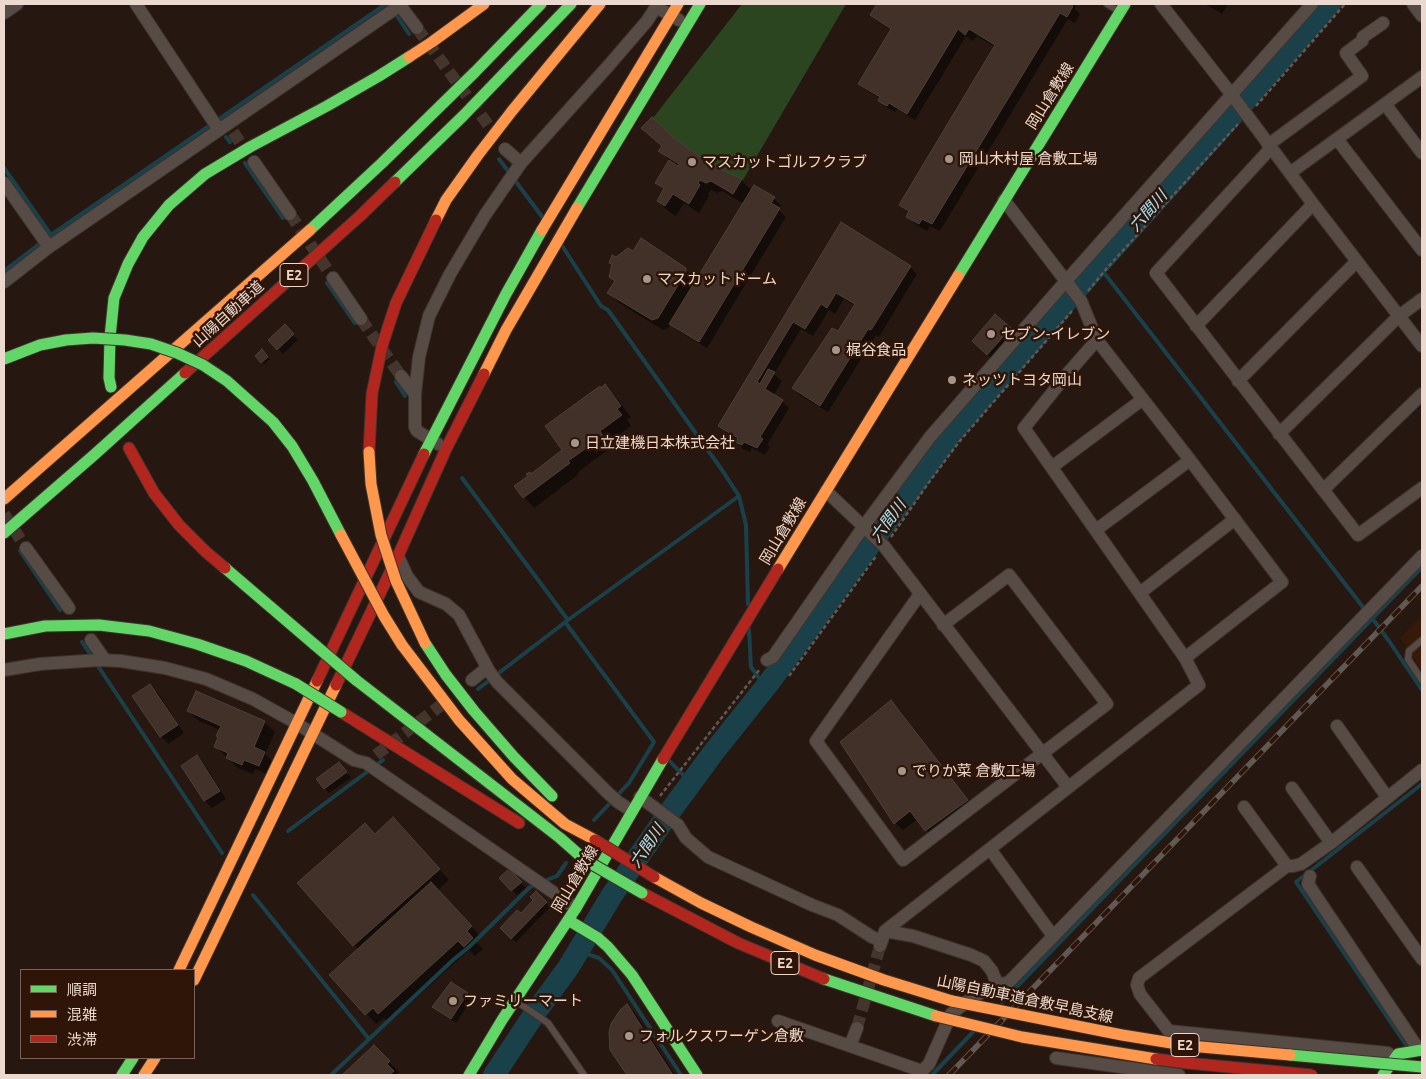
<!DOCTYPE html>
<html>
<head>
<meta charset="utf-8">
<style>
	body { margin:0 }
	#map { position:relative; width:1426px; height:1079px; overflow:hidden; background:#261810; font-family:Ubuntu,"Noto Sans JP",sans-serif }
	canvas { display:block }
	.frame { position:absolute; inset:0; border:5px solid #ebd9cf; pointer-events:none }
	.legend { position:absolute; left:20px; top:969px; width:175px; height:90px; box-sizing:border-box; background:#2f1507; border:1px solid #7a6357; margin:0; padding:6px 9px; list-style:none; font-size:15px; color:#ebd9cf }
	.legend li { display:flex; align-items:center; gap:10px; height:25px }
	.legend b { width:25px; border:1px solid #7a6357 }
</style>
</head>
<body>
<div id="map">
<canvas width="1426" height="1079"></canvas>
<div class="frame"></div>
<ul class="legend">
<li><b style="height:6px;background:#63d668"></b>順調</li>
<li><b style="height:6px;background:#ff974d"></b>混雑</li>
<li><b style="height:6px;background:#b3261e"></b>渋滞</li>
</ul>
</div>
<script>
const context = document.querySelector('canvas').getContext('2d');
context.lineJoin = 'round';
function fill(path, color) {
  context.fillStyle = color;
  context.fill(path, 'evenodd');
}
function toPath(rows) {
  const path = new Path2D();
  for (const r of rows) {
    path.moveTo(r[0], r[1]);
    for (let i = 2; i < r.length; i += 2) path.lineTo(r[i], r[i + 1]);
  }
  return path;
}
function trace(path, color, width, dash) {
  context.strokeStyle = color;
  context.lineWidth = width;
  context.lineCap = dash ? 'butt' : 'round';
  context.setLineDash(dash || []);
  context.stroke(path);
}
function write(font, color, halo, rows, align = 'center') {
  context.font = font + ' Ubuntu,"Noto Sans JP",sans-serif';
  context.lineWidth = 5;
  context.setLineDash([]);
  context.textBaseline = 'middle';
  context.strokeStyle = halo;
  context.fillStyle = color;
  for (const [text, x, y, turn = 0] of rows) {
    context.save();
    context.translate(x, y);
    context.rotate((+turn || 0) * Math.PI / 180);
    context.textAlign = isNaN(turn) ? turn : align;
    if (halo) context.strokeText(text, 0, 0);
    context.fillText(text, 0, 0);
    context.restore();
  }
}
const built = toPath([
	[1422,615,1422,670,1400,638]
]);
const green = toPath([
	[742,4,846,4,743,180,713,166,675,139,653,118]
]);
const shadow = toPath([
	[878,4,1074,4,1076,7,1075,9,1080,14,1075,23,1068,19,940,231,930,226,927,231,915,224,908,216,909,213,901,205,995,47,977,36,973,41,966,36,915,120,897,109,895,112,888,108,880,101,881,99,867,91,859,84,891,31,879,22,872,15],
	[1205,4,1228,4,1222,14],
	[653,138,674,140,713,167,741,180,752,191,774,198,781,206,779,210,786,217,707,348,678,331,671,324,668,328,663,330,619,303,609,293,616,282,610,277,613,265,610,263,616,259,633,253,685,269,697,281,744,204,722,191,717,193,711,190,708,194,709,196,699,213,684,203,676,216,668,211,658,201,665,190,657,182,670,161,660,151,663,147],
	[841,224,910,267,917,274,879,337,876,335,828,412,801,396,793,388,838,333,855,306,844,299,835,314,829,310,813,336,801,329,774,374,782,381,773,396,782,401,789,408,767,445,770,447,765,455,752,448,750,452,744,450,737,442,738,440,727,433,720,425],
	[284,326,298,340,283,354,269,340],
	[1010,328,1017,336,995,361,981,349],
	[264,353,270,359,264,364,256,356],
	[605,386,615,396,631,417,627,420,631,426,609,442,612,447,578,472,579,474,534,508,524,497,516,486,564,450,601,389],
	[150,686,158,693,184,733,168,744,161,736],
	[891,701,899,709,974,808,933,838,918,819,903,830,895,823,841,742],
	[188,711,264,722,275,732,265,754,274,763,269,775,255,769,253,774,238,768,216,747,220,730,199,721],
	[197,757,205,765,226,799,212,808,205,801,183,766],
	[339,764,351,778,329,793,318,779],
	[403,829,449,880,438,890,481,937,476,942,483,949,475,956,469,950,389,1023,384,1018,376,1024,331,975,359,950,299,883,375,835],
	[509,870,526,888,517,895,501,878],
	[536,893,550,907,516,942,502,928,521,915,535,900],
	[467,994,472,999,456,1023,439,1012,434,1007],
	[627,1006,635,1013,675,1075,628,1075,611,1050],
	[374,1046,399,1072,396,1075,343,1075]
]);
const stream = toPath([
	[389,4,409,34],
	[226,137,230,142],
	[499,159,543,218],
	[245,163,283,218],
	[4,168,51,235],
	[561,244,601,306,608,310,722,470,739,496,746,525,748,604],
	[1098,265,1366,611],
	[4,271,51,235,386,4],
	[327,283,355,323],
	[396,382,405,396],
	[462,478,568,620],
	[20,551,60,610],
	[1372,618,1389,641,1422,690],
	[565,622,654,742,629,783,594,820],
	[749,629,751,667,759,678,768,684],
	[82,642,92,657],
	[96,663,222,853],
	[478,689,568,620,739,496],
	[668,759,677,769,691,782],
	[288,831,383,760],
	[544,881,557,876,566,863],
	[253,895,369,1039],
	[578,951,599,958,612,970,681,1075],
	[1002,1002,1422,567],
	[1406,1045,1296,882,1422,784],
	[331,1075,453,960,469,947,530,887,535,885],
	[932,1075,973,1032]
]);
const river = toPath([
	[494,1075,535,1013,568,968,612,895,666,817,713,753,768,684,951,434,1098,265,1217,133,1330,4]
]);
const building = toPath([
	[877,4,1070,4,1073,6,1067,17,1060,13,932,224,922,219,919,224,906,217,909,211,899,205,995,45,969,29,965,35,958,29,907,114,889,103,887,106,878,101,880,97,858,84,891,29,870,15,877,4],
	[652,117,675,139,713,166,742,179,733,194,711,181,706,183,700,180,698,183,700,185,689,204,673,194,665,206,657,201,664,188,655,183,669,160,678,166,679,164,658,151,662,146,641,128,652,117],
	[754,185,775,197,771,203,780,208,699,342,669,324,754,185],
	[841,222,911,266,871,330,868,329,820,406,792,388,832,328,838,331,855,304,836,293,827,308,821,304,805,329,793,322,757,382,760,384,768,369,775,372,765,389,783,400,760,437,763,439,757,448,744,442,742,445,735,442,738,438,718,426,841,222],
	[641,238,686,268,686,272,658,318,652,320,607,293,615,281,609,277,612,264,609,263,612,255,616,257,628,248,633,251,641,238],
	[995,314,1011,328,987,355,972,341,995,314],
	[285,324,294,334,277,350,268,340,285,324],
	[262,349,268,357,261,363,255,356,262,349],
	[605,384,621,406,617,409,622,415,600,431,603,436,568,461,570,463,523,498,514,486,528,476,526,474,530,472,531,474,562,450,545,426,600,386,601,388,605,384],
	[150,684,178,725,160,737,132,696,150,684],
	[196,691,265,721,254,747,265,752,259,766,244,760,242,765,226,758,228,753,214,747,218,737,216,736,221,726,187,711,196,691],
	[891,700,968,800,925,831,910,811,894,824,840,742,891,700],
	[197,755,220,791,204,801,181,766,197,755],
	[339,762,347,772,324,789,316,779,339,762],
	[393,817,440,869,353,946,297,883,365,823,375,834,393,817],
	[509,869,522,882,511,891,499,878,509,869],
	[431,882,472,926,467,931,473,938,464,947,458,941,378,1014,373,1008,365,1015,329,975,431,882],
	[536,891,547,902,511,939,500,928,517,910,521,913,533,900,530,897,536,891],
	[451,982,468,993,451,1019,432,1007,451,982],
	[627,1004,673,1075,627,1075,610,1050,609,1032,611,1024,620,1010,627,1004],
	[374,1045,390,1061,387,1064,394,1071,389,1075,342,1075,374,1045]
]);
const streetTunnel = toPath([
	[417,28,497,137],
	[233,132,248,154],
	[290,214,333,278],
	[361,319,401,376],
	[4,514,26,548],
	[376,755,449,699],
	[857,1028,880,946]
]);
const path = toPath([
	[1256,106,1345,4],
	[1088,291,1107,268,1238,124],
	[891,537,927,485,959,442,1072,311],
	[789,676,877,555],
	[660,796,760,669]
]);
const lane = toPath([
	[1107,4,1119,11],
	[1422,640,1409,651,1408,659,1422,680],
	[516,1001,548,1023,584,1075]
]);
const street = toPath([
	[136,4,219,130],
	[399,4,417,28],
	[1161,4,1232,95,1313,204,1422,346],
	[1413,4,1422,16],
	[4,13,17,4],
	[1385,104,1422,153],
	[1337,139,1422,250],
	[1268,145,1362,76,1346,53,1362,41,1363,37,1383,23],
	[1271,148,1156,273,1358,535,1422,488],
	[505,149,521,163],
	[254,162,290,214],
	[1290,173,1422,77],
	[4,183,49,247],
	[1004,200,1081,301,1097,340,1190,460,1282,582,1185,658,1024,428,1068,373,1097,340],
	[333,278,361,319],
	[4,282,49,247,402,4],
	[1196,326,1313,204],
	[401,376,415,394],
	[1238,381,1357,261],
	[1279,434,1399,316,1422,299],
	[438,444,417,431,415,427,415,394,419,357,429,316,450,274,485,215,521,163,610,64,647,21,656,7,679,20],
	[1052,467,1143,399],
	[1323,490,1422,394],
	[826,491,884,546,1068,787],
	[1096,530,1190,460],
	[26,548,69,608],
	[398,556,407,576,419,592,446,604,459,615,489,671,497,682,608,793,618,802,632,811],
	[1140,593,1235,519],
	[920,594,816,741,903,860,1107,704,1009,575,943,625],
	[91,640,105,660],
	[767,660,773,657,864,526,930,437,1066,281,1312,4],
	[4,670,40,664,100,660,121,661,165,668,206,679,253,699,296,723,354,760,366,763,576,908],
	[472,680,487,668],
	[1337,726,1387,797],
	[1292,788,1331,843],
	[640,797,678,825,686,838,708,857,812,905,838,915,872,937,882,941],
	[1244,807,1287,866,1293,866,1301,864,1331,843,1422,770],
	[990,849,1053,936],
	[1357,867,1422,959],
	[1310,876,1308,884,1419,1050],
	[885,931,913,936,971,955,984,961,992,971,998,986],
	[880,946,885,931,1199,685,1185,658],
	[778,1021,922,1071],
	[1169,1031,1388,1053],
	[1179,1044,1140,994,1137,985,1139,978,1287,866],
	[850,1046,857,1028],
	[1056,1058,1179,1075],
	[918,1075,929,1064,951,1014,969,1000,987,989,1009,982,1422,556]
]);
const fast = toPath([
	[395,182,463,116,571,4],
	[577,208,700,4],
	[310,230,382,163,475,72,541,4],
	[958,276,1125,4],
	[111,387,109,378,110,337,114,298,128,264,143,237,169,205,205,174,250,147,327,106,379,76,409,57],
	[424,454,506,294,542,230],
	[4,533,94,455,185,373],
	[225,568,315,645],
	[4,634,45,626,99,625,149,631,197,644,246,661,296,684],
	[425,643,446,675,474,711,514,757,552,796],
	[356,680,560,838,585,860],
	[568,920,598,938,608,947,632,975,697,1075],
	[824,979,936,1016],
	[122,1075,133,1058],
	[469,1075,502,1020,576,908,663,759],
	[1383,1075,1398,1054,1422,1050]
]);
const slow = toPath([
	[409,57,432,42,484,4],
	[436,220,446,200,478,155,512,111,600,4],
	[542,230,678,4],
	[484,374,506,330,577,208],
	[4,499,310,230],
	[778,569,958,276],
	[402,645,459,720,512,779,565,824,595,840],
	[654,877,701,903,751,927,815,955,884,980,952,1001],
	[179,970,317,681],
	[194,980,336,685],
	[144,1075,155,1058]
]);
const jam = toPath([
	[185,373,360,216,395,182],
	[129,448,154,493,179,525,206,552,225,568],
	[369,452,372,394,382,346,396,303,436,220],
	[317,681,424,454],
	[336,685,398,556,446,449,484,374],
	[341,712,519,823],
	[663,759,778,569],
	[642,893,738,943,824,979]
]);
const rail = toPath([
	[949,1075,1422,586]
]);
const fastBridge = toPath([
	[4,359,40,345,66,340,93,338,125,340,151,344,177,353,203,365,227,381,273,422,292,446,313,481,341,535],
	[315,645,356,680],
	[296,684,341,712],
	[585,860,642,893],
	[1290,1055,1422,1067]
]);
const slowBridge = toPath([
	[369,452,371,484,381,535,396,581,425,643],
	[341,535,384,616,402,645],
	[952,1001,1122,1035,1190,1046,1290,1055],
	[936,1016,1022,1037,1156,1059]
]);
const jamBridge = toPath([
	[595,840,654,877],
	[1156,1059,1187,1063,1312,1075]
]);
const markers = [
	[949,159,5,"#a6958c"],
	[692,162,5,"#a6958c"],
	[647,279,5,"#a6958c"],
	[991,334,5,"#a6958c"],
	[836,350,5,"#a6958c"],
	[952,380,5,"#a6958c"],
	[575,443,5,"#a6958c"],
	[902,771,5,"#a6958c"],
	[453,1001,5,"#a6958c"],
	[629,1036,5,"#a6958c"]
];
const shields = [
	[294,275,28],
	[785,963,28],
	[1185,1045,28]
];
const shieldNames = [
	["E2",294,275],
	["E2",785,963],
	["E2",1185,1045]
];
const streetNames = [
	["岡山倉敷線",1050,96,-58],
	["山陽自動車道",228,314,-42],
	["岡山倉敷線",783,531,-59],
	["岡山倉敷線",575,879,-59],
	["山陽自動車道倉敷早島支線",1025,999,12]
];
const poiNames = [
	["岡山木村屋 倉敷工場",959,159],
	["マスカットゴルフクラブ",702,162],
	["マスカットドーム",657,279],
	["セブン-イレブン",1001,334],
	["梶谷食品",846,350],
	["ネッツトヨタ岡山",962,380],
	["日立建機日本株式会社",585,443],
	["でりか菜 倉敷工場",912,771],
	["ファミリーマート",463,1001],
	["フォルクスワーゲン倉敷",639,1036]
];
const waterNames = [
	["六間川",1148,211,-49],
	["六間川",888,521,-54],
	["六間川",647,846,-56]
];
fill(built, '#361907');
fill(green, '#2a451f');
fill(shadow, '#0007');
trace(stream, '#1a404a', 4);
trace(river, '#1a404a', 22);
fill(building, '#423128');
trace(building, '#4c4039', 1);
trace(streetTunnel, '#44352d', 12, [12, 6]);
trace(lane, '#3f332e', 8);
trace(street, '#3f332e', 14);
trace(fast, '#3f332e', 13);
trace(slow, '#3f332e', 13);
trace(jam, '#3f332e', 13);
trace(path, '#625851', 2.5, [4, 2.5]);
trace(lane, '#564b45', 6);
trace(street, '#564b45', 12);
trace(fast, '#63d668', 11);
trace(slow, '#ff974d', 11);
trace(jam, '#b3261e', 11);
trace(rail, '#625952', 5.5);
trace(rail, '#2f1507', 4, [11]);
trace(fastBridge, '#3f332e', 13, []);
trace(slowBridge, '#3f332e', 13, []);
trace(jamBridge, '#3f332e', 13, []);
trace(fastBridge, '#63d668', 11);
trace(slowBridge, '#ff974d', 11);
trace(jamBridge, '#b3261e', 11);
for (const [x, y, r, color] of markers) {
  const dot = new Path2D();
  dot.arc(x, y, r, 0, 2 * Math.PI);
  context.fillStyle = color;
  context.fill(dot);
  trace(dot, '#2f1507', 2);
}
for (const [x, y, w] of shields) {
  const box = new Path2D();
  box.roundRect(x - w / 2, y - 11.5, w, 23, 4);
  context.fillStyle = '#2f1507';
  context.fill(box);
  trace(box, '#ebd9cf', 1);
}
write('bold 14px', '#ebd9cf', null, shieldNames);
write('15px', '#ebd9cf', '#2f1507', streetNames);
write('15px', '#ebd9cf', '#2f1507', poiNames, 'left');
write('italic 16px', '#a4e3f7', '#2f1507', waterNames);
</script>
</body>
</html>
